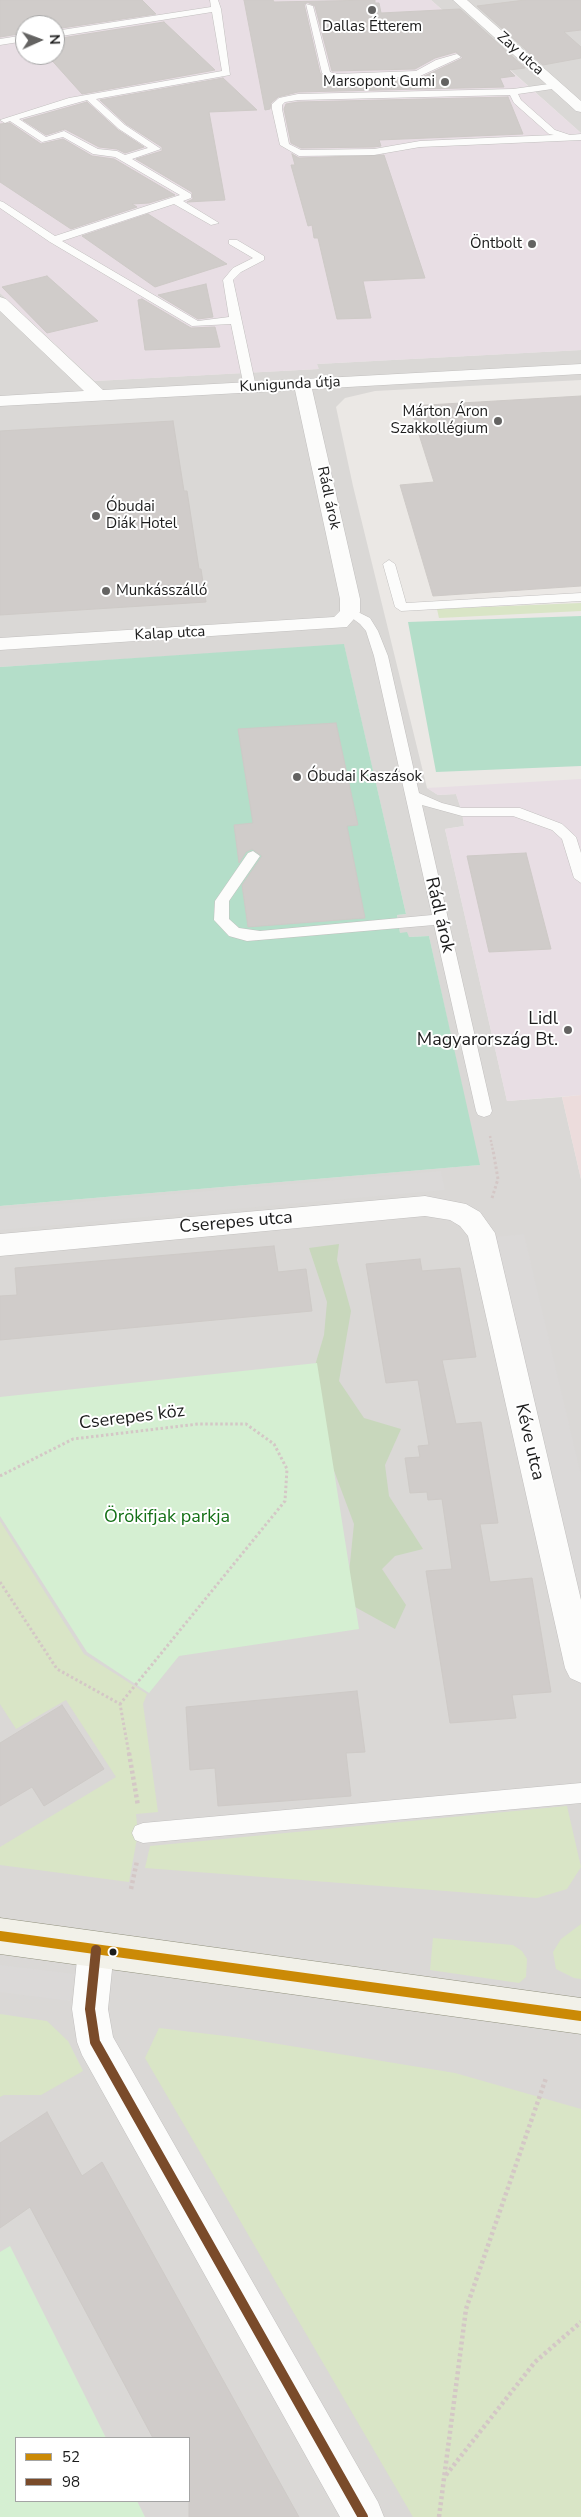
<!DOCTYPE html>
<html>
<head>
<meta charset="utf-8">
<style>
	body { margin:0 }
	#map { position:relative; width:581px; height:2517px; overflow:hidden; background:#ebe8e5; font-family:"Nunito Sans",sans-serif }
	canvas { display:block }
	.legend { position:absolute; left:15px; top:2437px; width:175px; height:65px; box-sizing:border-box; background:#fff; border:1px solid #a4a4a4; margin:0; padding:6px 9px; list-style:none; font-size:15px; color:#1c1c1c }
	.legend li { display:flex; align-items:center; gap:10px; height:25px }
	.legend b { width:25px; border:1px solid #a4a4a4 }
	.north { position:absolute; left:15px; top:15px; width:50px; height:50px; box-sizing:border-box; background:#fff; border:1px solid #a4a4a4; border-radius:50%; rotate:88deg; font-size:14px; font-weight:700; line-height:20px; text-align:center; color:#1c1c1c }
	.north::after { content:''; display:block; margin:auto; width:18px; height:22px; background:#646362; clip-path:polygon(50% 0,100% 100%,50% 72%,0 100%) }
</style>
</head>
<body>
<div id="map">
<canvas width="581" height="2517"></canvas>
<ul class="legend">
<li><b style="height:6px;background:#cb8a06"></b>52</li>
<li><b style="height:6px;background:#7a4b2a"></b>98</li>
</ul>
<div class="north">N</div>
</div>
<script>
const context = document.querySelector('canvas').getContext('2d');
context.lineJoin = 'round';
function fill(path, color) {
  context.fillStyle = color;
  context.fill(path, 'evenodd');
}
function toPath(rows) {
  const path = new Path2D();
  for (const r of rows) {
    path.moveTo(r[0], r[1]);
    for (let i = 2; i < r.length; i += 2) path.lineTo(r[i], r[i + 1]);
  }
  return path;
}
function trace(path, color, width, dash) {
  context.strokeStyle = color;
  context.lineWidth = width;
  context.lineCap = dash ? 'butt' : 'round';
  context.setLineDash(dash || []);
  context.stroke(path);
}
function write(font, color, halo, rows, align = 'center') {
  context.font = font + ' "Nunito Sans",sans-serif';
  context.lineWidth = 4;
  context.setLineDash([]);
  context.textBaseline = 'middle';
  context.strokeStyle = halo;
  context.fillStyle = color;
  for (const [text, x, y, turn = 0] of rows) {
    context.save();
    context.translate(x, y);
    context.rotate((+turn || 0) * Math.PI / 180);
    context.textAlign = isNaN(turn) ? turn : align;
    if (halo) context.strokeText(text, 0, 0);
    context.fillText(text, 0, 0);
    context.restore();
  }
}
const residential = toPath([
	[431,0,581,0,581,133,487,49],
	[0,293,95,381,318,369,317,364,581,350,581,380,375,391,345,398,336,407,353,486,427,788,438,795,456,794,462,812,464,826,445,829,507,1101,562,1097,581,1179,581,2517,0,2517,0,1206,479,1165,429,936,409,937,400,933,397,915,406,914,344,645,0,667],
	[16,2438,189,2438,189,2501,16,2501]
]);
const commercial = toPath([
	[581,1095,581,1179,562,1097]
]);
const industrial = toPath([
	[0,0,431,0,581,133,581,350,317,364,319,369,95,381,0,293],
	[25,25,55,25,55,55,25,55],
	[581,779,581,1095,507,1101,445,829,464,826,462,812,456,794,438,795,427,788]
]);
const grass = toPath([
	[581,603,581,611,439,618,437,609],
	[0,1521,84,1654,147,1694,143,1704,158,1812,136,1814,138,1833,129,1882,0,1865,0,1847,116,1777,66,1700,16,1729,0,1704],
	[567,1806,581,1867,567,1889,537,1898,145,1868,150,1846],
	[581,1924,581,1979,574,1978,556,1969,553,1952,561,1939],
	[433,1938,513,1945,522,1951,527,1959,526,1977,519,1983,430,1970],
	[0,2014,47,2021,68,2041,83,2071,41,2095,4,2095,0,2097],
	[159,2028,242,2038,455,2073,581,2109,581,2517,413,2517,145,2058]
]);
const forest = toPath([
	[339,1244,337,1260,351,1311,339,1381,364,1418,401,1429,385,1465,389,1496,423,1549,395,1556,382,1569,406,1605,395,1629,346,1602,354,1524,306,1396,324,1335,327,1302,309,1248]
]);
const park = toPath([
	[317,1363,359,1629,179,1656,149,1693,87,1652,0,1516,0,1397],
	[10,2246,106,2438,16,2438,16,2501,137,2501,145,2517,0,2517,0,2252]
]);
const pitch = toPath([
	[581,616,581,766,436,772,408,622],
	[344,644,406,914,397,915,400,933,407,932,409,937,429,936,480,1165,0,1206,0,667]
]);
const parking = toPath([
	[441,1171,445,1190,0,1230,0,1209],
	[524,1234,581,1475,581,1616,496,1237],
	[0,1965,75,1974,70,2001,0,1992]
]);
const building = toPath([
	[0,0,142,0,156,14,55,29,55,25,25,25,25,33,0,37,0,0],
	[244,0,273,0,274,2,375,0,375,3,379,3,381,13,460,9,525,68,509,70,515,76,500,78,504,87,298,92,278,97,271,103,270,109,265,110,244,0],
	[307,2,315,6,332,71,415,69,435,58,456,52,463,58,418,79,331,81,320,73,304,4,307,2],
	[525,0,581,0,581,30,564,32,581,47,581,58,543,65,477,6,525,0],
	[164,22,215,70,82,94,47,55,55,55,55,39,164,22],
	[223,78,257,110,209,112,225,200,187,202,193,199,192,192,136,159,162,151,162,147,126,124,100,100,223,78],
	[508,97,523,134,379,140,381,146,374,147,301,148,291,143,284,109,286,104,298,102,508,97],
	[87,102,118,130,144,147,125,153,117,149,99,147,65,129,46,135,23,120,87,102],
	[10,123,41,144,63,139,92,156,114,159,175,195,149,203,132,204,137,207,71,229,0,182,0,124,10,123],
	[292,154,299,158,384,155,425,278,363,281,371,318,337,319,318,238,314,238,312,225,308,226,291,165,295,165,292,154],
	[148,214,227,264,155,287,82,236,148,214],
	[47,276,98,321,47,333,2,287,47,276],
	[206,284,213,317,198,319,158,295,206,284],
	[142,299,191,328,215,327,220,347,145,350,138,300,142,299],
	[581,396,581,586,433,596,400,485,434,482,410,406,581,396],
	[173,421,184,491,187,491,199,569,201,569,206,602,0,615,0,431,173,421],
	[336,723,358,825,347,826,365,918,248,927,242,885,262,856,252,849,246,852,239,863,234,825,253,823,238,729,336,723],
	[526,853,551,949,489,952,467,856,526,853],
	[274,1246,278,1272,306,1269,312,1311,0,1340,0,1296,17,1295,15,1268,274,1246],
	[420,1259,422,1271,460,1268,476,1357,442,1360,456,1424,481,1422,498,1523,480,1524,490,1582,532,1578,551,1692,512,1695,516,1718,450,1723,426,1571,452,1569,442,1499,428,1500,427,1492,410,1493,405,1458,420,1457,418,1446,429,1445,418,1380,386,1383,366,1264,420,1259],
	[357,1691,365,1752,346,1753,351,1796,218,1806,215,1768,190,1770,186,1707,357,1691],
	[62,1705,104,1769,44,1806,32,1787,0,1806,0,1743,62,1705],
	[47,2112,82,2176,102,2162,299,2517,189,2517,189,2438,153,2438,30,2207,0,2228,0,2143,47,2112]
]);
const pathFar2 = toPath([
	[490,1136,493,1151]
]);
const pathFar1 = toPath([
	[492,1198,498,1179,493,1150],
	[0,1476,73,1439,198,1424,246,1424,274,1444,287,1469,285,1501,120,1704],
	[0,1582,57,1669,120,1704,129,1754]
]);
const path = toPath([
	[129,1753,138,1806],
	[131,1889,137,1861],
	[446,2475,535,2362,581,2322],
	[439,2517,466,2309,546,2078]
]);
const lane = toPath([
	[210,0,218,0,221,9,230,75,96,99,125,125,161,149,132,159,191,194,191,198,183,201,219,223,211,225,174,204,62,241,198,321,229,317,223,280,233,268,253,258,229,244,229,240,237,240,264,256,264,260,241,272,233,280,256,387,250,390,244,387,231,324,192,326,50,242,0,208,0,201,3,202,55,236,180,195,115,157,93,154,63,137,42,142,10,121,5,123,0,120,69,98,222,71,212,12,55,37,55,31,211,7,210,0],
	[87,100,119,129,148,148,125,155,117,151,98,149,64,131,46,137,19,119,87,100],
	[306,4,313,6,330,72,336,74,416,71,436,60,457,54,461,57,418,77,332,79,322,73,306,4],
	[25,35,25,41,0,45,0,39,25,35],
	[556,83,560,86,559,88,518,94,521,100,555,130,570,135,581,134,581,140,420,147,374,155,299,156,280,145,272,109,272,104,279,98,298,94,513,89,556,83],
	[510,95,514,103,549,134,554,135,420,141,374,149,301,150,289,144,282,109,282,105,285,102,298,100,510,95],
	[389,560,395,564,406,603,581,593,581,601,401,611,395,607,383,564,389,560],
	[350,608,370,618,378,631,388,656,419,793,442,803,462,808,520,808,562,824,576,837,581,853,581,883,574,878,562,839,552,830,513,816,462,816,422,805,492,1111,490,1115,484,1117,478,1115,476,1111,434,925,247,941,229,936,214,920,215,901,248,853,253,851,260,856,229,901,229,919,239,928,260,931,432,915,374,656,366,631,360,624,344,612,350,608],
	[581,1783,581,1803,143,1843,135,1840,132,1833,135,1826,143,1823,581,1783]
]);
const street = toPath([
	[453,0,467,0,581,101,581,112,576,111,453,0],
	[0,297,6,299,103,390,581,364,581,374,312,389,360,599,360,612,347,627,0,650,0,638,334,617,340,611,340,599,295,390,0,406,0,396,84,391,0,311,0,297],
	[425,1196,466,1204,480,1212,495,1233,581,1600,581,1683,570,1678,565,1668,468,1236,460,1226,450,1220,425,1216,0,1256,0,1234,425,1196],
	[96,1932,109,1937,114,1950,108,2009,113,2037,378,2502,384,2517,340,2517,82,2055,77,2042,72,2009,78,1950,83,1937,96,1932]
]);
const secondary = toPath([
	[0,1918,581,1998,581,2034,0,1954,0,1918]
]);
const bus1 = toPath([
	[0,1936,581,2016]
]);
const bus2 = toPath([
	[96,1950,90,2009,95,2042,363,2517]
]);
const markers = [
	[372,10,5,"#646362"],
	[445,82,5,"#646362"],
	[532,244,5,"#646362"],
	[498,421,5,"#646362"],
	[96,516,5,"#646362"],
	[106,591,5,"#646362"],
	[297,777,5,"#646362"],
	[568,1030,5,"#646362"],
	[113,1952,4.5,"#1c1c1c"]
];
const farPoinames = [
	["Dallas Étterem",372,27,"center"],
	["Marsopont Gumi",435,82],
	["Öntbolt",522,244],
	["Márton Áron",488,412],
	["Szakkollégium",488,429],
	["Óbudai",106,507,"left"],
	["Diák Hotel",106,524,"left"],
	["Munkásszálló",116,591,"left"],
	["Óbudai Kaszások",307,777,"left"]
];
const farStreetnames = [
	["Zay utca",520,54,42],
	["Kunigunda útja",290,385,-3],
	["Rádl árok",328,498,78],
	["Kalap utca",170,634,-3]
];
const streetNames = [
	["Rádl árok",439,915,77],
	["Cserepes utca",236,1223,-5],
	["Cserepes köz",132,1418,-7],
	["Kéve utca",529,1442,77]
];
const poiNames = [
	["Lidl",558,1020],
	["Magyarország Bt.",558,1041]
];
const parkNames = [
	["Örökifjak parkja",167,1518]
];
fill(residential, '#dad8d6');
fill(commercial, '#ecdcdc');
fill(industrial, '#e8dee4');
fill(grass, '#d9e5c6');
fill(forest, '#c8d7bc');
fill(park, '#d5efd2');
fill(pitch, '#b4dec9');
fill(parking, '#dbd9d8');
fill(building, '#d0ccca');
trace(building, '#cecac7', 1);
trace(lane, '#c2c0bf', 1);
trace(street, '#c2c0bf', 1);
trace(secondary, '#92927f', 1);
trace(pathFar2, '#d4c7c6', 2.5, [2, 2]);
trace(pathFar1, '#d4c7c6', 3, [2.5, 2.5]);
trace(path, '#d4c7c6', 4.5, [3, 3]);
fill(lane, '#fcfcfb');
fill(street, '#fcfcfb');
fill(secondary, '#f2f1e9');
trace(bus1, '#cb8a06', 10);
trace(bus2, '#7a4b2a', 10);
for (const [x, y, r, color] of markers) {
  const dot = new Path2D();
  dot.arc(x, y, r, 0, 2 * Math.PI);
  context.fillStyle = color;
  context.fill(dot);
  trace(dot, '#fff', 2);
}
write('15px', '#1c1c1c', '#fff', farPoinames, 'right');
write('15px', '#1c1c1c', '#fff', farStreetnames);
write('18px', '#1c1c1c', '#fff', streetNames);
write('18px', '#1c1c1c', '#fff', poiNames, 'right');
write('18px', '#147016', '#fff', parkNames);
</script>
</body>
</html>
